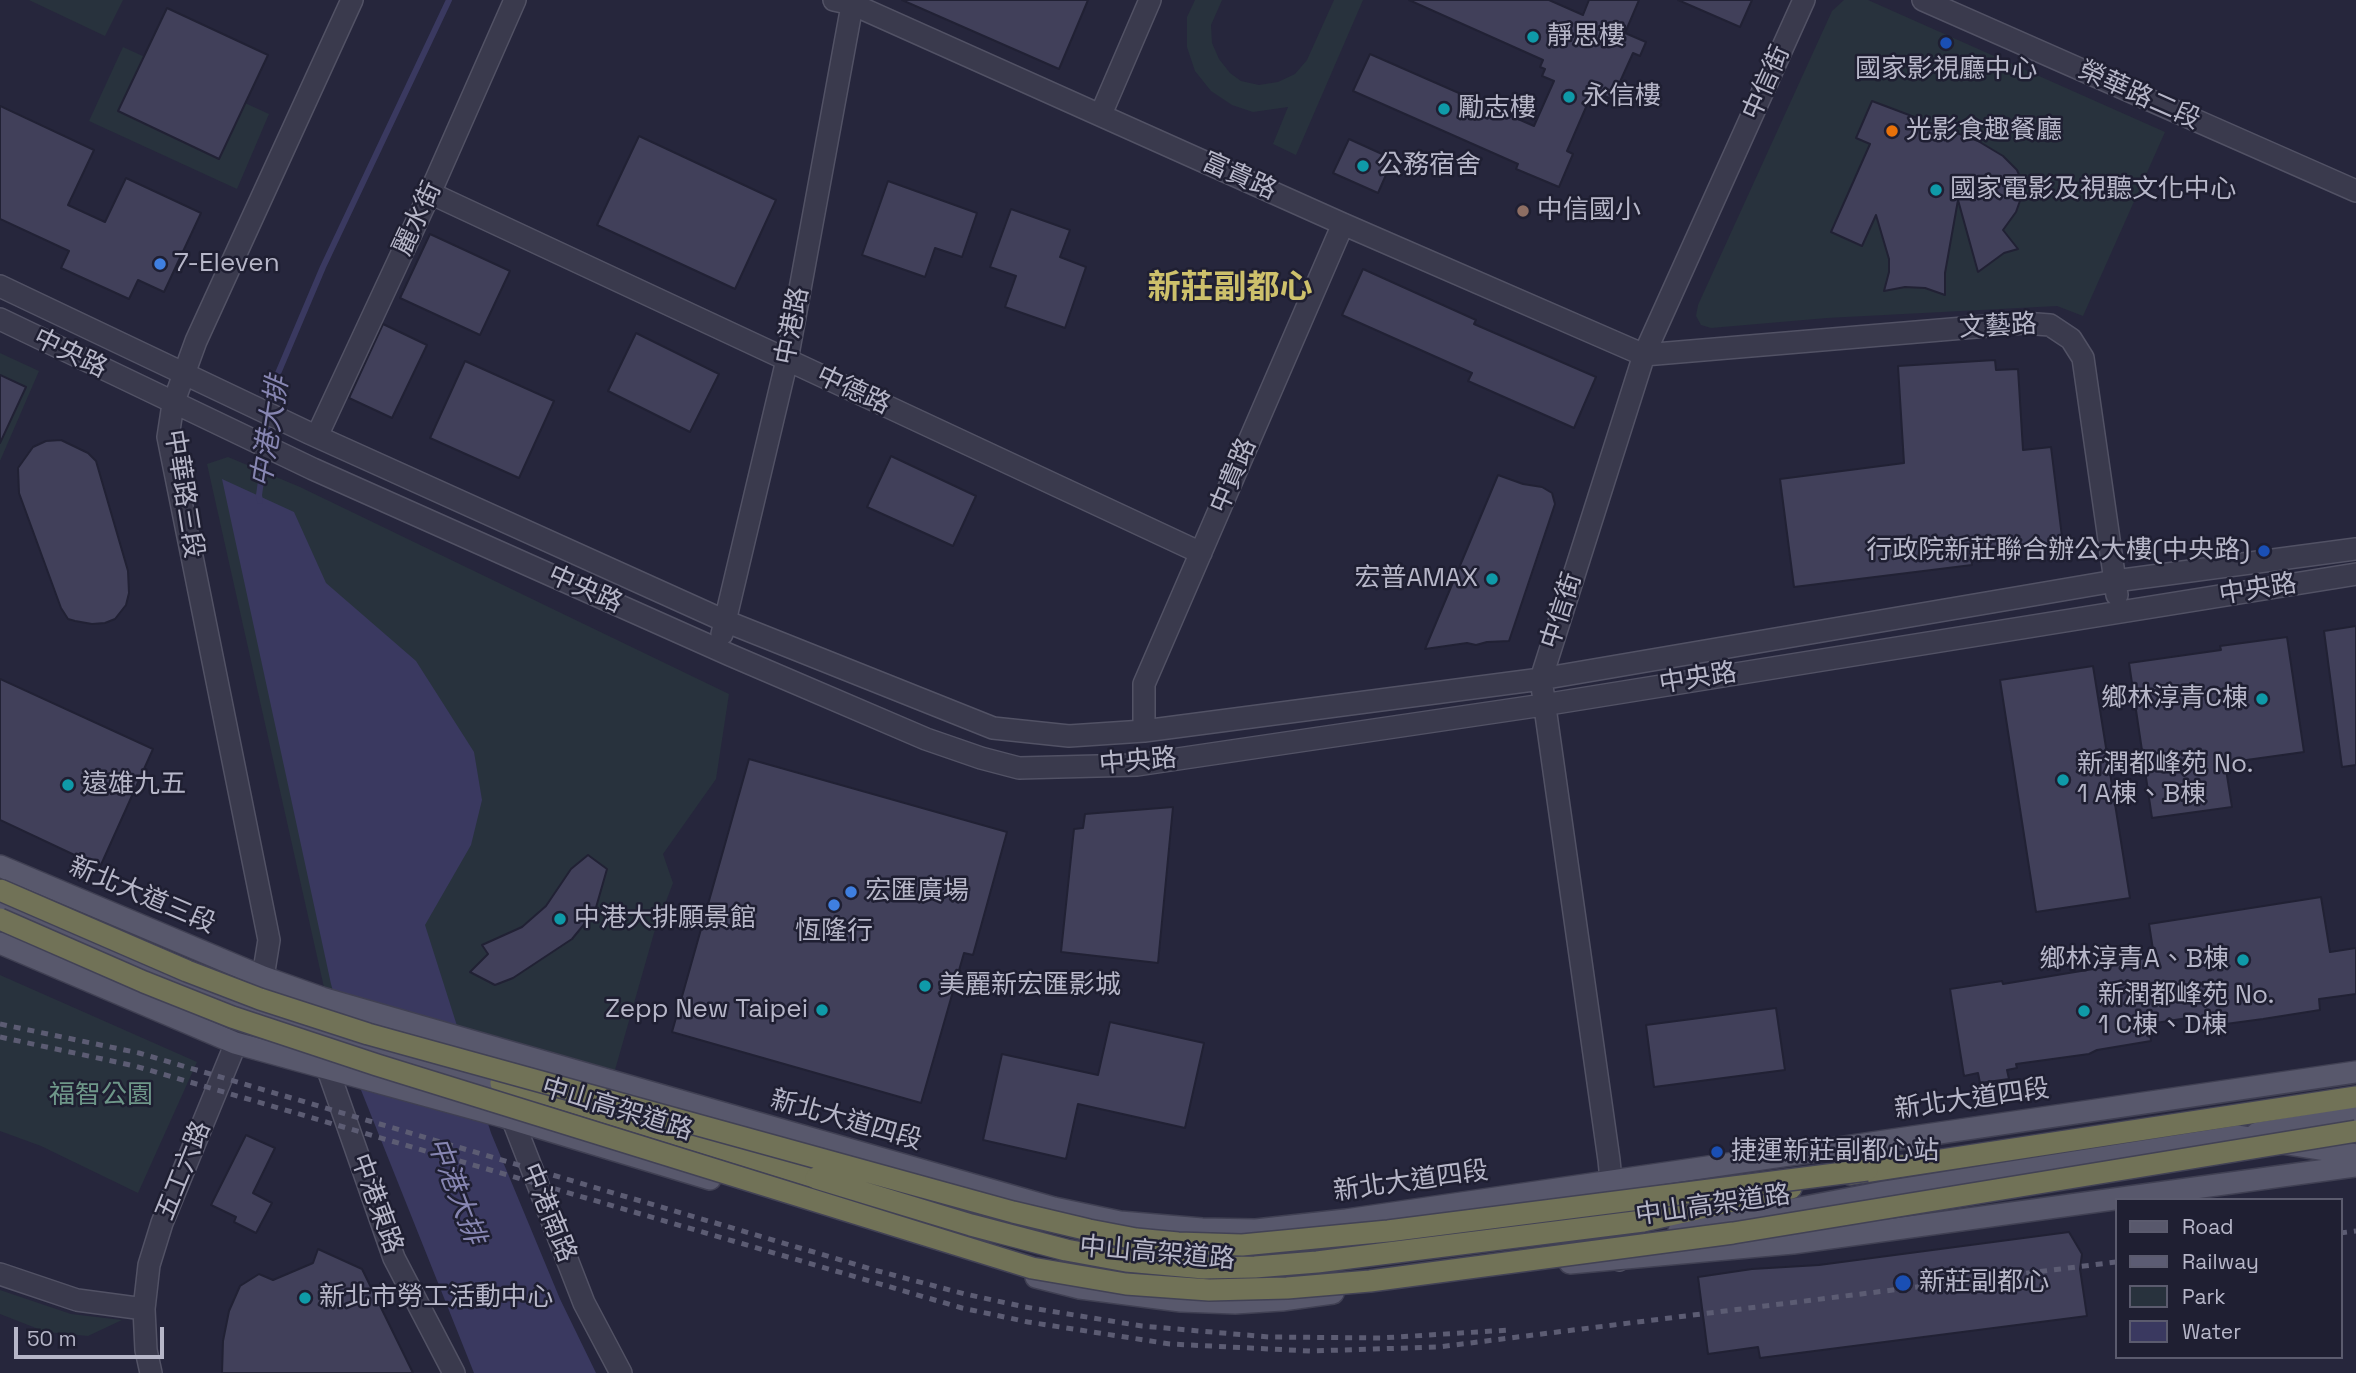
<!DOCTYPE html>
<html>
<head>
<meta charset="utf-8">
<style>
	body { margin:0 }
	#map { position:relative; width:2356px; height:1373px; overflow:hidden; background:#26263c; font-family:"Space Grotesk",sans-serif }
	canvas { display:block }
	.legend { position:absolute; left:2115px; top:1198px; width:228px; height:161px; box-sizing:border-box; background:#1f1f32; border:2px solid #5b5b6e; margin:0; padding:9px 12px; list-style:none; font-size:21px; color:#b6b6c8 }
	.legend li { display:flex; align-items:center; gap:14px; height:35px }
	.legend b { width:35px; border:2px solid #5b5b6e }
	.scale { position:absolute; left:14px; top:1327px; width:150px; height:32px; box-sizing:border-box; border:4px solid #b6b6c8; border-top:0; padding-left:9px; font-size:21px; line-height:24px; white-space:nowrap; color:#b6b6c8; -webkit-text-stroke:5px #1f1f32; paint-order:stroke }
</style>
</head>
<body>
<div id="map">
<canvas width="2356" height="1373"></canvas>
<ul class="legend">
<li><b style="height:9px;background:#58586c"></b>Road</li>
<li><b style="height:9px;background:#5c5c73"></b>Railway</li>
<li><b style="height:19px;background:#28323d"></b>Park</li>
<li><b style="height:19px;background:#3a3960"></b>Water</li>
</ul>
<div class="scale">50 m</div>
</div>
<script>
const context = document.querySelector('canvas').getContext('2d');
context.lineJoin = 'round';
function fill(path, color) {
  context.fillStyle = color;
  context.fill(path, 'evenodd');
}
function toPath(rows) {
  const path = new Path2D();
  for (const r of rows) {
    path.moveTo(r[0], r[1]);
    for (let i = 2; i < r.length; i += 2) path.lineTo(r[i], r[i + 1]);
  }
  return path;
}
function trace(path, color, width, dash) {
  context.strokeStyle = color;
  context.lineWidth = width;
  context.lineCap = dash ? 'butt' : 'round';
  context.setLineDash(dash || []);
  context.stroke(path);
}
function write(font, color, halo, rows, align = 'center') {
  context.font = font + ' "Space Grotesk","Noto Sans TC",sans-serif';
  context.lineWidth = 5;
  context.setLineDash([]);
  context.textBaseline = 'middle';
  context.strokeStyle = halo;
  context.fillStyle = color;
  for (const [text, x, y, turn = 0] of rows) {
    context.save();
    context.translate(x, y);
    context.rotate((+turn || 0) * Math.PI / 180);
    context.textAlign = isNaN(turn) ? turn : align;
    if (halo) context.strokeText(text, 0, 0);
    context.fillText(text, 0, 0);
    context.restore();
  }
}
const green = toPath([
	[29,0,123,0,105,36],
	[1195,0,1222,0,1211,25,1212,43,1219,59,1230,73,1241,81,1259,85,1278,82,1295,74,1307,60,1334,0,1363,0,1296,155,1273,144,1288,107,1253,112,1232,105,1211,91,1195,71,1187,47,1187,17],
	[1844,0,1868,0,2165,132,2083,316,2057,306,1827,318,1711,328,1701,325,1696,316,1698,305,1832,11],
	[123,47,269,114,237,189,89,121],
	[0,353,39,371,0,461],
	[228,457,300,487,729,694,716,779,663,854,673,883,654,933,615,1070,325,992,207,464],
	[0,975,197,1062,138,1193,41,1146,0,1131],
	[0,1290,71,1314,122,1320,88,1336,46,1332,0,1314]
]);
const water = toPath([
	[222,479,294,512,326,583,416,661,474,752,482,800,471,845,425,925,491,1133,560,1299,596,1373,474,1373,361,1090,331,984]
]);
const stream = toPath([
	[260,501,259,495,276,378,323,267,449,0]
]);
const building = toPath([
	[902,0,1088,0,1059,69,902,0],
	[1409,0,1549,0,1583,15,1589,0,1639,0,1625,33,1646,42,1640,56,1633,53,1619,84,1626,87,1619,102,1593,91,1567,151,1573,154,1559,187,1516,169,1518,164,1353,91,1370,54,1534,126,1554,81,1542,76,1545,69,1540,67,1543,60,1409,0],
	[1678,0,1752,0,1740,27,1678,0],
	[167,8,268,55,219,159,118,111,167,8],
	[1872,101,1978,141,2003,156,2017,170,2022,182,2021,198,2016,212,2003,230,2018,249,2004,253,1978,272,1958,200,1945,273,1945,295,1925,288,1905,287,1884,291,1889,272,1889,259,1876,215,1862,246,1831,232,1870,144,1856,138,1872,101],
	[0,106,94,150,68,205,105,222,126,178,201,213,164,292,138,280,129,299,61,268,69,251,0,219,0,106],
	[639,136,776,200,735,289,597,225,639,136],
	[1349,139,1393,159,1378,193,1333,173,1349,139],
	[888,181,977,213,962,257,935,248,925,277,862,255,888,181],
	[1011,209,1070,230,1060,257,1086,267,1065,328,1005,307,1016,276,990,267,1011,209],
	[430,234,510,271,480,335,400,298,430,234],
	[1363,269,1476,320,1474,324,1596,377,1574,428,1468,381,1472,373,1342,315,1363,269],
	[383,324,427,345,392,418,349,398,383,324],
	[636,333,719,374,690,432,608,391,636,333],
	[1995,360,1996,370,2018,369,2023,450,2051,447,2063,545,1971,556,1972,565,1794,587,1780,479,1904,463,1898,366,1995,360],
	[465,361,554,401,519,478,430,438,465,361],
	[0,375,26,387,0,443,0,375],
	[61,440,88,453,96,461,128,571,129,593,126,605,115,619,105,623,92,624,75,621,68,619,61,608,19,493,18,468,33,447,46,441,61,440],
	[891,456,976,496,953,546,867,507,891,456],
	[1498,475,1523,484,1542,487,1552,493,1555,504,1509,641,1487,642,1476,645,1467,643,1425,649,1498,475],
	[2356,626,2356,765,2342,767,2324,631,2356,626],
	[2287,637,2304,752,2225,763,2232,807,2152,818,2129,663,2221,650,2220,646,2287,637],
	[2093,666,2130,898,2036,912,2000,680,2093,666],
	[0,679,153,749,100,867,0,820,0,679],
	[749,759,1007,832,973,955,964,953,921,1103,672,1032,749,759],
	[1173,807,1158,963,1061,952,1074,829,1083,828,1085,814,1173,807],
	[588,855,607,869,595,911,572,939,513,978,495,985,470,972,488,954,482,945,522,927,546,906,571,869,588,855],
	[2321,897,2330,952,2356,948,2356,994,2319,999,2320,1010,2263,1019,2196,1028,2194,1017,2149,1024,2151,1041,2097,1050,2089,1054,2016,1064,2017,1068,2007,1070,2009,1079,1980,1083,1978,1073,1964,1076,1950,989,2002,981,2003,984,2105,967,2154,956,2149,924,2321,897],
	[1776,1008,1785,1070,1654,1087,1646,1025,1776,1008],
	[1110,1022,1204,1043,1185,1128,1078,1104,1066,1159,983,1140,1002,1054,1098,1075,1110,1022],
	[246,1135,275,1148,253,1193,272,1203,256,1233,234,1222,236,1217,211,1205,246,1135],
	[2069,1232,2082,1254,2080,1269,2087,1316,1760,1358,1758,1347,1708,1354,1698,1277,1752,1269,1819,1265,2069,1232],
	[318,1249,362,1269,413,1373,222,1373,223,1341,229,1311,240,1286,259,1274,273,1280,313,1263,318,1249]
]);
const minor = toPath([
	[834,0,852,4,1343,224,1644,355,2023,323,2050,325,2071,339,2083,358,2117,595],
	[1923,0,2356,191],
	[1101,114,1150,0],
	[430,193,1201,553],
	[0,286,309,433,725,621,993,728,1069,736,1144,731,1541,679,2115,581,2356,549],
	[0,319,313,469,730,655,926,739,981,758,1019,768,1137,765,1543,705,2356,574],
	[317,436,430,193,515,0],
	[722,634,787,360,853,0],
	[1144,731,1144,684,1343,224],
	[327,1067,394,1258,454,1373],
	[507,1105,584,1303,621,1373],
	[1619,1260,1609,1160,1541,679,1644,355,1804,0],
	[0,1274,77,1300,144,1309],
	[151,1373,146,1350,144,1309,149,1265,162,1223,263,977,269,940,168,437,173,404,196,341,352,0]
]);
const major = toPath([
	[0,866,263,977,322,998,1054,1208,1120,1222,1202,1229,1256,1230,1346,1220,2356,1072],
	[0,902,129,960,250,1009,424,1070],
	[0,943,235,1043,501,1116,710,1179],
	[410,1056,501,1083],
	[2257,1133,2356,1117],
	[1679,1231,1884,1192,2238,1136,2356,1155],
	[1570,1263,1793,1243,2356,1166],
	[1036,1277,1080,1288,1181,1301,1235,1303,1282,1300,1333,1293]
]);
const highway = toPath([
	[501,1083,549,1095,816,1178],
	[1850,1174,2356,1097],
	[1643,1221,1791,1188]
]);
const rail = toPath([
	[0,1024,139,1053,878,1271,965,1294,1025,1307,1142,1326,1269,1337,1381,1338,1509,1330],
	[0,1037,135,1066,962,1308,1028,1322,1170,1344,1310,1351,1438,1347,2116,1262],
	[2340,1233,2356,1231]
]);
const highwayBridge = toPath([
	[0,890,187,971,260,999,368,1034,1013,1212,1089,1230,1136,1239,1178,1243,1242,1245,1388,1231,1867,1170],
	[0,919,144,982,232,1017,377,1065,1032,1268,1126,1284,1209,1290,1287,1288,1370,1281,1733,1233,2356,1131],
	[816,1178,971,1225,1066,1250,1126,1261,1204,1268,1255,1267,1317,1262,1643,1221]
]);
const markers = [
	[1533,37,7,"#0f9aa8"],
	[1946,43,7,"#1a4fb4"],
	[1569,97,7,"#0f9aa8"],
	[1444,109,7,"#0f9aa8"],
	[1892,131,7,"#e8710a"],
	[1363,166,7,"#0f9aa8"],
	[1936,190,7,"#0f9aa8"],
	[1523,211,7,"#8d6e63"],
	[160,264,7,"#3f7fe0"],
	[2264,551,7,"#1a4fb4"],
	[1492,579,7,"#0f9aa8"],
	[2262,699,7,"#0f9aa8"],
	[2063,780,7,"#0f9aa8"],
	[68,785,7,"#0f9aa8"],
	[851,892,7,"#3f7fe0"],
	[834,905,7,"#3f7fe0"],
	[560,919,7,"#0f9aa8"],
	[2243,960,7,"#0f9aa8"],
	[925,986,7,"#0f9aa8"],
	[822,1010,7,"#0f9aa8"],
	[2084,1011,7,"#0f9aa8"],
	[1717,1152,7,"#1a4fb4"],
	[1903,1283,9,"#1a4fb4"],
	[305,1298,7,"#0f9aa8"]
];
const poiNames = [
	["靜思樓",1547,37],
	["國家影視廳中心",1946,70,"center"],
	["永信樓",1583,97],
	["勵志樓",1458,109],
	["光影食趣餐廳",1906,131],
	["公務宿舍",1377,166],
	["國家電影及視聽文化中心",1950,190],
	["中信國小",1537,211],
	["7-Eleven",174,264],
	["行政院新莊聯合辦公大樓(中央路)",2250,551,"right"],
	["宏普AMAX",1478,579,"right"],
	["鄉林淳青C棟",2248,699,"right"],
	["新潤都峰苑 No.",2077,765],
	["1 A棟、B棟",2077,795],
	["遠雄九五",82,785],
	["宏匯廣場",865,892],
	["中港大排願景館",574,919],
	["恆隆行",834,932,"center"],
	["鄉林淳青A、B棟",2229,960,"right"],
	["美麗新宏匯影城",939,986],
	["新潤都峰苑 No.",2098,996],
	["1 C棟、D棟",2098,1026],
	["Zepp New Taipei",808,1010,"right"],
	["捷運新莊副都心站",1731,1152],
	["新莊副都心",1919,1283],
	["新北市勞工活動中心",319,1298]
];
const streetNames = [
	["中信街",1767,83,-66],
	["榮華路二段",2139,96,24],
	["富貴路",1239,177,24],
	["麗水街",418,219,-65],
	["中港路",793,326,-79],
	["文藝路",1998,327,-3],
	["中央路",70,354,26],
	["中德路",853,391,25],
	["中貴路",1234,476,-67],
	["中華路三段",183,494,81],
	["中央路",585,590,24],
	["中央路",2258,590,-9],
	["中信街",1562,611,-72],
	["中央路",1698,679,-9],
	["中央路",1138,762,-5],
	["新北大道三段",142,896,23],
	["新北大道四段",1972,1100,-8],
	["中山高架道路",617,1110,17],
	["新北大道四段",846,1121,16],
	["五工六路",184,1171,-68],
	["新北大道四段",1411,1182,-8],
	["中港東路",376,1204,70],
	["中山高架道路",1713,1206,-8],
	["中港南路",548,1213,68],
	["中山高架道路",1157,1254,5]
];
const parkNames = [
	["福智公園",101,1096]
];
const waterNames = [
	["中港大排",271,432,-81],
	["中港大排",455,1191,69]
];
const districtNames = [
	["新莊副都心",1230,289]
];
fill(green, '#28323d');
fill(water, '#3a3960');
trace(stream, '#3a3960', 6);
fill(building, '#41405a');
trace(building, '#212134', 2);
trace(minor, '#525265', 24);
trace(major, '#404053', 24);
trace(highway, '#424255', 24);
trace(minor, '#3a3a4d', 21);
trace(major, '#58586c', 21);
trace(highway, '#717257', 21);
trace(rail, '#5c5c73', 5, [7, 7]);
trace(highwayBridge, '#424255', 24, []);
trace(highwayBridge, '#717257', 21);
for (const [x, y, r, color] of markers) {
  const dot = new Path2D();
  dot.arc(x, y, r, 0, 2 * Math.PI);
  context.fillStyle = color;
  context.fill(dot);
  trace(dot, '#1f1f32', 2.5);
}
write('26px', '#b6b6c8', '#1f1f32', poiNames, 'left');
write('26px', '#b6b6c8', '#1f1f32', streetNames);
write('26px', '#6e9789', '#1f1f32', parkNames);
write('italic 28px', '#8786b2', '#1f1f32', waterNames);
write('bold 33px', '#cdc06b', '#1f1f32', districtNames);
</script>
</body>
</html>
